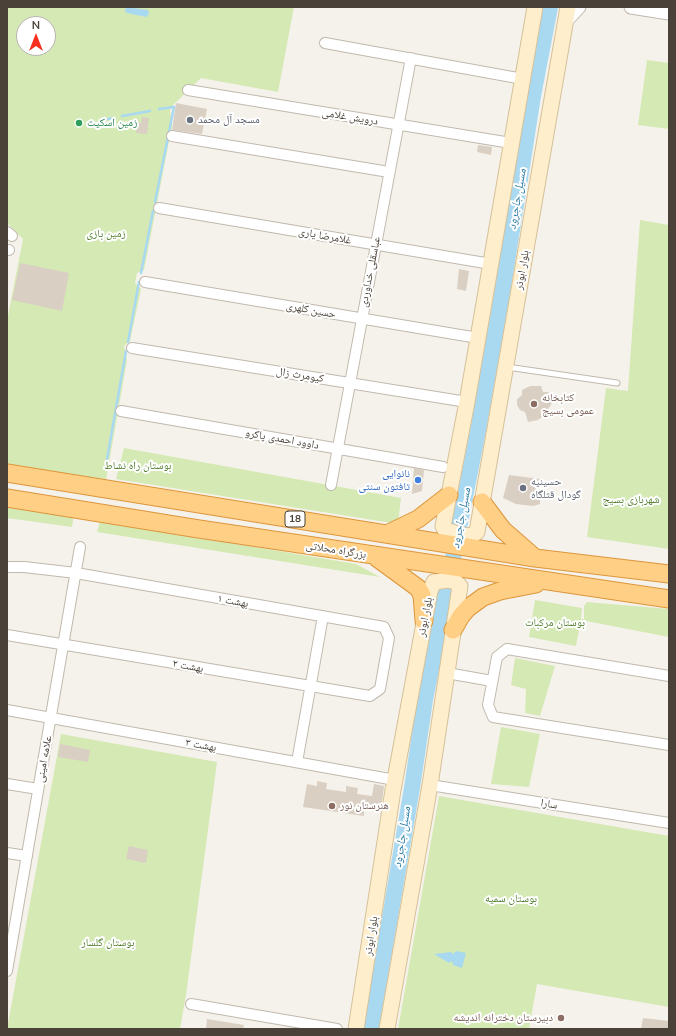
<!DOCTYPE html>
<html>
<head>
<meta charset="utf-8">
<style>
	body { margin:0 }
	#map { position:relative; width:676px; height:1036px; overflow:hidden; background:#f5f2eb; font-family:Mulish,sans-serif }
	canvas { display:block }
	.frame { position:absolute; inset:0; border:8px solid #4a4238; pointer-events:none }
	.north { position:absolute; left:16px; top:16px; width:40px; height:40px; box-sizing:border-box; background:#fff; border:1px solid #b7b3af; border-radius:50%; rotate:0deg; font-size:11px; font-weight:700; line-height:16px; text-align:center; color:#4a4238 }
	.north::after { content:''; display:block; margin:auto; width:14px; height:18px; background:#fa2e1d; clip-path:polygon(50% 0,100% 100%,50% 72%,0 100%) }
</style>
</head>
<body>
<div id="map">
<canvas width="676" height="1036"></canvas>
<div class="frame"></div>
<div class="north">N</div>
</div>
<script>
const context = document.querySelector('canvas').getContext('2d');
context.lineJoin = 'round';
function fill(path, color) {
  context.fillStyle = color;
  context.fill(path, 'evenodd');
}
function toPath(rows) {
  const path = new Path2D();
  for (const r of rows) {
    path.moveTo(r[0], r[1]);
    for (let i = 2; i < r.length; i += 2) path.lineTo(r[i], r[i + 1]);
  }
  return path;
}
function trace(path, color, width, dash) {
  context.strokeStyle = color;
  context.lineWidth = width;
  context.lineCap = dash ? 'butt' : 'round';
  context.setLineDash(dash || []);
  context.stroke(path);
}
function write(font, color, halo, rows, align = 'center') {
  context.font = font + ' Mulish,"Noto Naskh Arabic",sans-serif';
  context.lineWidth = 4;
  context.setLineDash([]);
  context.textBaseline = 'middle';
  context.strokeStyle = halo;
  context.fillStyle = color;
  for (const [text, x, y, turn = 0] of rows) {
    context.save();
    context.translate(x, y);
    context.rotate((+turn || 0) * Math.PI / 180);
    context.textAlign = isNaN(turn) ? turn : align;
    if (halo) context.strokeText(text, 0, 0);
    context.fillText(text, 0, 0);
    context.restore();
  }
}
const green = toPath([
	[7,7,294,7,278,92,201,78,170,108,172,126,144,270,137,273,135,283,141,289,130,341,124,346,127,360,106,480,7,464,7,321,23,239,7,223],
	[24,24,48,24,48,48,24,48],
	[647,60,669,63,669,129,638,125],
	[640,220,669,225,669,549,587,537,606,388,628,391],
	[124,448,401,498,398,524,116,479],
	[7,506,74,514,72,527,7,518],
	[100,521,356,564,380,577,97,532],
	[535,600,582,608,581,619,584,619,584,606,587,602,669,609,669,637,581,620,576,646,529,637],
	[515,658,555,666,540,716,525,713,526,689,511,685],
	[501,727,540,734,529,787,491,784],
	[61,734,217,762,186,995,180,1029,7,1029],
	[439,796,669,836,669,1007,537,984,529,1029,398,1029]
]);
const water = toPath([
	[126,7,148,10,149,14,146,17,127,13,125,11],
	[456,951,466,953,462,968,453,965,452,961,449,963,434,954,451,952,453,954]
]);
const stream = toPath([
	[122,116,150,111],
	[108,119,113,118],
	[155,202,174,107,159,109],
	[141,273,153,211],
	[128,342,139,282],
	[106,465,126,351]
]);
const river = toPath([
	[371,1029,412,788,425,700,478,431,501,300,533,96,550,7]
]);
const building = toPath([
	[176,103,207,109,202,134,172,130],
	[142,117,149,118,147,134,136,133,138,122,141,123],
	[478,145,492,147,491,155,477,152],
	[20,263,69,273,62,311,12,300],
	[459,269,469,271,466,291,457,289],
	[530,386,541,386,543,392,549,392,548,398,552,403,546,412,541,412,542,417,538,420,528,422,525,412,520,410,517,405,517,399,522,395,522,390],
	[414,468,424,470,422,491,412,494],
	[509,475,540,479,540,504,533,506,516,504,503,498],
	[60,744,90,750,88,762,58,757],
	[317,781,327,783,326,789,346,792,346,786,358,788,357,794,372,796,374,784,384,786,381,811,364,808,364,816,303,807,307,784,317,786],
	[129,846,148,850,146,863,126,859],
	[643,1018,669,1021,669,1029,641,1029],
	[207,1019,244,1025,243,1029,206,1029]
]);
const service = toPath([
	[507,367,617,383]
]);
const minor = toPath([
	[325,43,523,79],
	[188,90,511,143],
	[172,136,389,172],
	[159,208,491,264],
	[7,232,12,236],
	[7,250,9,250],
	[145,282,478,338],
	[132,348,467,402],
	[121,411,443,467],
	[331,485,411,58],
	[7,567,24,567,76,573,384,627,389,638,380,689,370,696,7,635],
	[447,673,492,681],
	[669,676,507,649,497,657,488,705,493,717,669,745],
	[7,710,395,780],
	[297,762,323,616],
	[7,784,38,789],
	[430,785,669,823],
	[7,853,27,856],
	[7,971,80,547],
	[191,1004,337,1029]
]);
const tertiary = toPath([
	[631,7,669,13],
	[565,22,579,7]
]);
const secondary = toPath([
	[535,7,467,402,443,526,445,530,465,536,473,535,477,532,568,7],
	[356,1029,393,790,430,591,434,582,448,580,456,582,460,586,430,785,387,1029]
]);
const trunk = toPath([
	[7,473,535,558,669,574],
	[7,498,199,529,669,599],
	[482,502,503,530,535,558],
	[389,533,418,519,449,495],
	[377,558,418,588,422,595,424,621],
	[453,630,461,616,468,608,483,597,500,591,536,584]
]);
const markers = [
	[190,120,4,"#6b7280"],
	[79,123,4,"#2e9e5b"],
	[534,404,4,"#8d6e63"],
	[418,480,4,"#3f7fe0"],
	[523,488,4,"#6b7280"],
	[332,806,4,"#8d6e63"],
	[561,1018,4,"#8d6e63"]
];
const shields = [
	[295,519,20]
];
const shieldNames = [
	["18",295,519]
];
const streetNames = [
	["درویش غلامی",350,117,9],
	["غلامرضا یاری",325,236,10],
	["بلوار ابوذر",522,270,-80],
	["عباسقلی خداوردی",370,272,-79],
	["حسین کلهری",311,310,10],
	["کیومرث زال",300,375,9],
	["داوود احمدی پاکرو",282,439,10],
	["بزرگراه محلاتی",336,550,9],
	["بهشت ۱",233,601,10],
	["بلوار ابوذر",425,617,-79],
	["بهشت ۲",188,666,10],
	["بهشت ۳",201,745,10],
	["علامه امینی",44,759,-80],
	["سارا",549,804,9],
	["بلوار ابوذر",371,936,-81]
];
const worshipNames = [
	["مسجد آل محمد",198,120],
	["حسینیه",531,482],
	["گودال قتلگاه",531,495]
];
const leisureNames = [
	["زمین اسکیت",87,123]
];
const parkNames = [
	["زمین بازی",106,234],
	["بوستان راه نشاط",138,466],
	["شهربازی بسیج",631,500],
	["بوستان مرکبات",555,623],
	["بوستان سمیه",511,899],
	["بوستان گلسار",108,943]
];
const educationNames = [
	["کتابخانه",542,398],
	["عمومی بسیج",542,411],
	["هنرستان نور",340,806],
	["دبیرستان دخترانه اندیشه",553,1018,"right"]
];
const shopNames = [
	["نانوایی",410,474],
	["تافتون سنتی",410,487]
];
const waterNames = [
	["مسیل جاجرود",517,199,-80],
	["مسیل جاجرود",461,518,-79],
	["مسیل جاجرود",402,837,-81]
];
fill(green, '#d5e9b4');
fill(water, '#a8d9f1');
trace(stream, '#a8d9f1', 2.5);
trace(river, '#a8d9f1', 16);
fill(building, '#dacfc3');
trace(service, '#c1b9ad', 7);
trace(minor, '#c1b9ad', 12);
trace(tertiary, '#c1b9ad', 15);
trace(secondary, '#d5c19a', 17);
trace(trunk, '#de963c', 19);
trace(service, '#fff', 5);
trace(minor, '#fff', 10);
trace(tertiary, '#fff', 13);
trace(secondary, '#fec', 15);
trace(trunk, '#fecf84', 17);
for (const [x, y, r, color] of markers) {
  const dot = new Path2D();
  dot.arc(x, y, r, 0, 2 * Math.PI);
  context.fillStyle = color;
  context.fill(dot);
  trace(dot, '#fff', 1.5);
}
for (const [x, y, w] of shields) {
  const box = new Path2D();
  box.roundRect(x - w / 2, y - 8, w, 16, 3);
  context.fillStyle = '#fff';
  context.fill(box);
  trace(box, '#4a4238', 1);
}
write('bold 10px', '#4a4238', null, shieldNames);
write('11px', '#4a4238', '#fff', streetNames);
write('11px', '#5b616d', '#fff', worshipNames, 'left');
write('11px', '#27864d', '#fff', leisureNames, 'left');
write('11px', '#507d2a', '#fff', parkNames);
write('11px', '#785e54', '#fff', educationNames, 'left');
write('11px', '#366cbe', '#fff', shopNames, 'right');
write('italic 12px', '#2d7da7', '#fff', waterNames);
</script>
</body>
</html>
